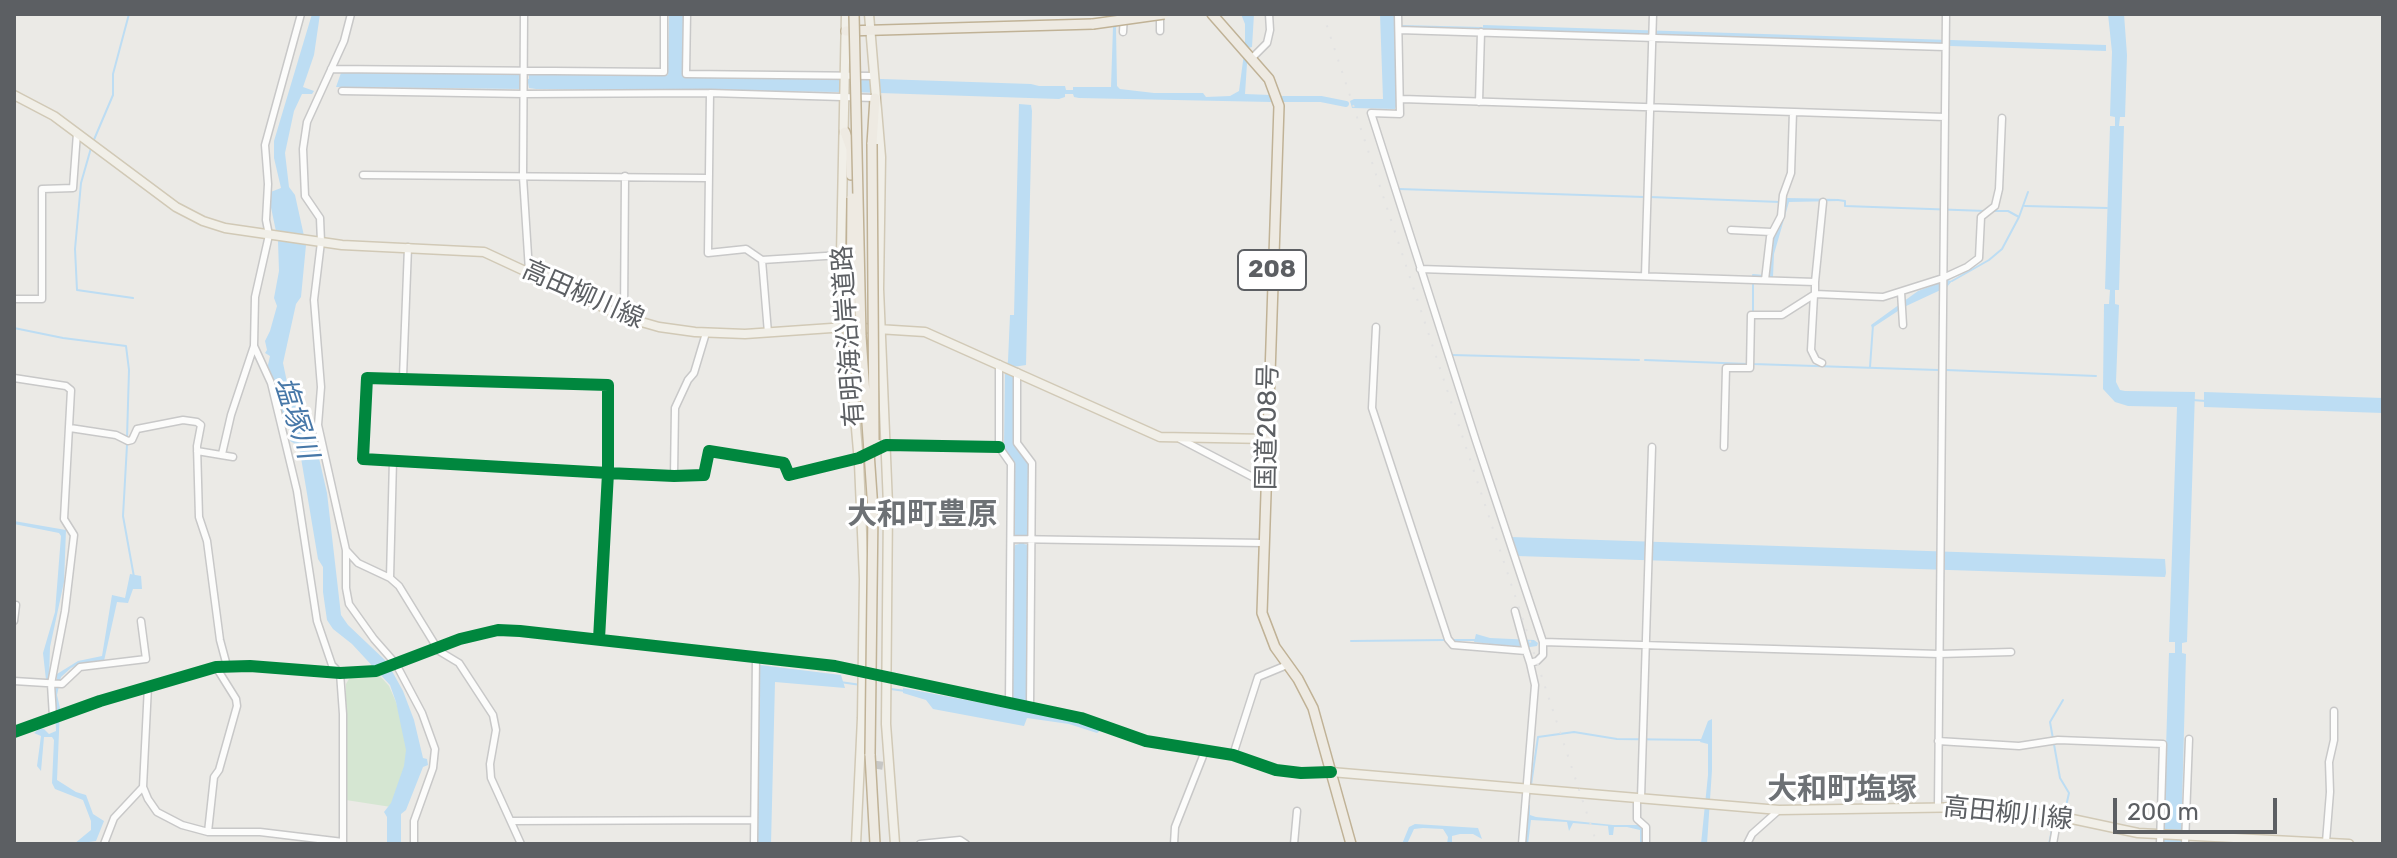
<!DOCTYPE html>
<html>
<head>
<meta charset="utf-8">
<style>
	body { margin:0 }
	#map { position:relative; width:2397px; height:858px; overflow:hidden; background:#ebeae6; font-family:Rubik,sans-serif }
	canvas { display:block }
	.frame { position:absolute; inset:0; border:16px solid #5c5f63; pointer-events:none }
	.scale { position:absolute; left:2113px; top:798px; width:164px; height:36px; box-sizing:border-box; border:4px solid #5c5f63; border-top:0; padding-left:10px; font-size:24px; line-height:28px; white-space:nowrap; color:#5c5f63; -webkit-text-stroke:6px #fff; paint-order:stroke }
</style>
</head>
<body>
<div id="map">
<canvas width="2397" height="858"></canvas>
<div class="frame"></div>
<div class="scale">200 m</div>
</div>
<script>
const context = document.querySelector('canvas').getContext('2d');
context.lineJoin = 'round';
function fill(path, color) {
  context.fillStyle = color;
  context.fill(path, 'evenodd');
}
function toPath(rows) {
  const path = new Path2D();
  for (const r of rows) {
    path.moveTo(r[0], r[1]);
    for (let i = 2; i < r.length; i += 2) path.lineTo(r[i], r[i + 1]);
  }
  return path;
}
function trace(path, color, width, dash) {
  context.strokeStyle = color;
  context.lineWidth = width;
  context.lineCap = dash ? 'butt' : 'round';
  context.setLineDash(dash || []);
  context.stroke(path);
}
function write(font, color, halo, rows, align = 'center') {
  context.font = font + ' Rubik,"Noto Sans JP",sans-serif';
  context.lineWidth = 6;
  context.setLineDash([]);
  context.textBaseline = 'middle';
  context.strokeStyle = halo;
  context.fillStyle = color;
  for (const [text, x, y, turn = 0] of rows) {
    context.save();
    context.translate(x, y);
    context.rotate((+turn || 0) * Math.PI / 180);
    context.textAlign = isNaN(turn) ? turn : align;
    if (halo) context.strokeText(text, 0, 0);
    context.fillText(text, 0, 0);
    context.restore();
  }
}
const green = toPath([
	[380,676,389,686,396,702,411,757,391,807,346,800,346,684,350,677]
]);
const water = toPath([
	[312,14,320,14,314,55,303,87,314,91,312,94,302,94,294,111,285,153,289,187,295,195,306,245,301,297,296,304,283,363,287,382,316,445,327,493,341,615,348,625,387,662,403,691,414,720,423,758,427,759,428,765,423,767,406,810,401,814,401,844,387,844,387,817,384,812,391,803,404,766,406,750,396,702,390,685,352,644,333,629,327,620,323,592,323,567,318,559,299,446,290,441,292,437,290,430,282,419,270,382,268,365,270,356,265,353,267,350,265,341,270,331,277,306,274,298,279,271,278,241,268,193,281,188,274,158,274,141],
	[669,14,685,14,684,75,840,77,840,92,536,89,529,88,528,83,522,84,522,89,336,87,342,70,522,74,523,79,529,79,529,74,668,75],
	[1116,14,1121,14,1116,28,1117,86,1120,89,1154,93,1203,93,1206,97,1230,96,1239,91,1245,46,1245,24,1241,14,1254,14,1252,47,1248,48,1245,94,1270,95,1271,102,1079,98,1074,97,1073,94,1065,94,1065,97,1059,99,850,92,850,80,852,78,1031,84,1039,86,1065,86,1066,90,1073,90,1073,87,1111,87,1113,27],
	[1380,14,1394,14,1397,104,1395,109,1352,108,1350,101,1354,99,1383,99],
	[2108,14,2124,14,2127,55,2125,117,2120,117,2119,126,2124,126,2119,290,2115,290,2115,304,2119,305,2116,382,2120,390,2125,391,2195,392,2187,642,2182,643,2182,653,2186,654,2181,844,2163,844,2169,653,2175,653,2175,642,2169,642,2177,407,2128,406,2115,402,2103,389,2104,304,2109,304,2110,290,2105,289,2110,126,2115,126,2115,117,2110,116,2112,52],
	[1483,25,2106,45,2106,51,1483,31],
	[1019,104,1031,105,1032,111,1026,365,1013,367,1010,373,1016,382,1016,444,1029,463,1029,530,1028,536,1024,537,1024,544,1028,545,1029,551,1026,702,1021,702,1012,699,1014,550,1015,545,1019,544,1019,537,1014,537,1014,465,1004,448,1005,371,1008,361,1010,315,1014,315],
	[1787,198,1839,199,1839,201,1789,202,1774,254,1773,277,1768,277,1769,250],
	[1947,280,1952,281,1947,287,1904,307,1872,328,1871,325,1918,291],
	[2204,392,2383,398,2383,413,2204,407],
	[14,521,66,530,64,582,50,647,49,679,46,680,43,653,55,612,61,536,59,533,14,524],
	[1511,537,2165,559,2166,573,2165,577,1517,556],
	[130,574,141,576,142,589,133,589,128,603,117,602,104,661,82,663,71,668,61,677,57,695,60,708,57,780,76,792,86,795,93,814,104,821,96,841,74,844,91,830,91,821,83,800,55,789,52,783,54,740,52,737,44,737,41,771,37,766,41,736,34,733,40,728,44,729,49,734,56,731,55,696,57,674,78,661,102,656,112,595,125,598],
	[1476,634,1490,638,1534,640,1538,643,1537,646,1523,648,1474,642],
	[760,665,841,675,845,688,775,682,771,844,756,844],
	[903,688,1071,720,1101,730,1097,733,1069,724,1027,718,1024,726,933,709,926,700,903,693],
	[1712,719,1712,770,1707,844,1701,844,1708,775,1708,744,1700,742,1708,721],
	[1528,804,1530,805,1530,815,1536,817,1613,825,1639,825,1643,828,1643,844,1640,844,1640,830,1627,827,1614,827,1613,835,1609,835,1608,826,1573,823,1569,831,1567,822,1531,820,1528,844,1524,844],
	[1415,824,1478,828,1482,839,1473,834,1460,834,1452,836,1452,844,1447,844,1448,837,1443,829,1423,828,1414,829,1407,844,1402,844,1409,827]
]);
const stream = toPath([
	[1401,26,1482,28],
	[93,142,113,95,113,74,129,14],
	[91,148,81,183,75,249,77,290,133,298],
	[1399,189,1644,197],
	[1650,197,1780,202],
	[1838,200,1845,201,1845,206,1986,211],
	[2025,206,2107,208],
	[1992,211,2008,211,2019,217],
	[1952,281,1989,260,2002,249,2019,217,2028,192],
	[14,328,63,338,126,346,129,370,127,438],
	[1452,355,1639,360],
	[1645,360,1748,364],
	[1753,364,1938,370],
	[1753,364,1753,275,1764,276],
	[1870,367,1873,325],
	[1946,370,2096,376],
	[2192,400,2206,401],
	[127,445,123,516,134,577],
	[1451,640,1477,640],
	[1351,641,1445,640],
	[840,682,861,685],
	[891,689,905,691],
	[2063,700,2050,722,2060,778,2069,793,2064,815],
	[1531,785,1538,737,1574,732,1617,739,1701,740],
	[2049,844,2053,825]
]);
const canal = toPath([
	[1283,99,1321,99,1346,104]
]);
const majorTunnel = toPath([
	[863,763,885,766]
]);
const minor = toPath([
	[351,14,344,41,307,122,303,149,305,196,320,218,321,242,314,300,321,387,318,425,346,550,346,588,349,604,374,639,396,664,422,713,435,749,433,768,414,821,414,844],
	[524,14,523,177,529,271],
	[687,14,686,74,872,76],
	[1160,14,1160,31],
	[1398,14,1400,114,1371,113,1476,441,1543,642,1543,655,1537,661,1530,663],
	[1399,30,1945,47],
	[1123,32,1124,14],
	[1252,58,1267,43,1270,30,1269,14],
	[331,69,664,72,664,14],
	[342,91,524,94,710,93,875,98],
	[710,93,708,253,746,249,762,260,841,255],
	[1402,99,1945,117],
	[1479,102,1481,32],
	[363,175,707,178],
	[1731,230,1771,232],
	[762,260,768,333],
	[1420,269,1815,282,1815,294,1883,297,1943,278,1967,267,1979,258,1981,217,1995,206,1999,189,2002,118],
	[1645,276,1653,14],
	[1765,280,1770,237,1781,216,1783,195,1791,173,1793,112],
	[1815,282,1823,202],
	[1901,292,1903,325],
	[1814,295,1811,350,1816,360,1822,363],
	[14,299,42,299,42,189,73,188,77,133],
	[624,317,625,176],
	[1376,327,1372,408,1448,639,1453,645,1526,651,1530,663,1535,685,1522,844],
	[254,346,271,383,297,491,317,621,332,665,340,673,343,714,343,844],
	[999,364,999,447,1011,464,1009,702],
	[1017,372,1017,443,1032,463,1030,707],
	[403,377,408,247],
	[14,378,66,386,71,390,64,519,74,535,65,611,51,684,53,717],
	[70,428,116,435,128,441,132,440,137,429,183,420,197,422,201,425,197,446,199,517,207,541,220,640,227,666],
	[1180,439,1268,485],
	[886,445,999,447],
	[1724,447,1726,368,1750,368,1751,315,1782,315,1815,294],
	[197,451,233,457],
	[222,454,231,415,254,346,255,297,269,235,266,220,268,184,265,145,301,14],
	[674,476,675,408,688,380,694,373,706,333],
	[1011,539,1263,543],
	[346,550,358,563,390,578,399,586,439,651,459,663,493,715,496,730,490,764,491,778,521,844],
	[390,578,393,460],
	[1515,611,1526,651],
	[14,621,16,605],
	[599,639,608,473,608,385,367,378,363,459,608,473,674,476,704,475,709,451,784,463,789,475,859,458],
	[1543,642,1939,654,2011,652],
	[14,681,62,684,80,667,146,659,141,621],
	[148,686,143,787,148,799,157,812,182,825,208,832,260,832,343,842],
	[14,732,100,701,216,667,250,666,340,673,376,671,460,639,498,630,520,631,835,666,1081,718,1146,741,1233,755,1276,770,1301,773,1331,772],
	[1938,741,2019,746,2058,740,2163,744,2160,844],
	[1233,755,1258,677,1287,665],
	[1637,798,1637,819,1646,827,1646,844],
	[1641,798,1652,447],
	[1938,806,1946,14],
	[511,821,752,820],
	[208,832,214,777,219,770,237,706,236,699,216,667],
	[2326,842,2330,792,2329,762,2334,740,2334,711],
	[104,844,114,818,143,787],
	[754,844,756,656],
	[920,844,960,840,966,844],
	[1174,844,1175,827,1205,751],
	[1294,844,1297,811],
	[1747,844,1752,834,1779,810],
	[2053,844,2058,816],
	[2185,844,2189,739]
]);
const major = toPath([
	[846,14,841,255,859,463,864,579,862,718,856,844],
	[869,14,881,157,879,289,888,505,886,724,895,844],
	[14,95,54,116,176,207,203,221,225,228,342,245,484,252,624,317,659,327,695,332,745,334,846,327,925,332,1160,437,1269,439],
	[1331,772,1779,810,1976,807,2058,816,2138,833,2349,844]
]);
const highway = toPath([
	[1212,14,1269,79,1279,106,1262,613,1275,647,1298,679,1313,708,1351,844],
	[846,31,1093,24],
	[845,132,851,149,851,175],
	[872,144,875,98],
	[870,754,875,844]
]);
const rail = toPath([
	[1323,14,1597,844]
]);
const highwayBridge = toPath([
	[854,14,861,336,873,510,870,754],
	[1093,24,1164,14],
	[872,144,874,440],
	[852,198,851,320,859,395]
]);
const cycleway = toPath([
	[599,639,608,473,608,385,367,378,363,459,608,473,674,476,704,475,709,451,784,463,789,475,859,458,886,445,999,447],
	[14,732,100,701,216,667,250,666,340,673,376,671,460,639,498,630,520,631,835,666,1081,718,1146,741,1233,755,1276,770,1301,773,1331,772]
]);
const shields = [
	[1272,270,68]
];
const shieldNames = [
	["208",1272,270]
];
const streetNames = [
	["高田柳川線",583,295,24],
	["有明海沿岸道路",849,336,-94],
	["国道208号",1268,427,-89],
	["高田柳川線",2008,814,6]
];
const waterNames = [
	["塩塚川",295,418,72]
];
const quarterNames = [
	["大和町豊原",922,515],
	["大和町塩塚",1842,790]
];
fill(green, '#d5e6d2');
fill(water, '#bdddf3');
trace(stream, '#bdddf3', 2);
trace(canal, '#bdddf3', 6);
trace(majorTunnel, '#c7c7c5', 8, [8, 4]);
trace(minor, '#c8c8c8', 9);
trace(major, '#d1c9b6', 11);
trace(highway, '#c0b296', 12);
trace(minor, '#fcfcfb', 6);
trace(major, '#f1efe8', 8);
trace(highway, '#eeeae2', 9);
trace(rail, '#e2e2e2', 2, [2, 10]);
trace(highwayBridge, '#c0b296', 12, []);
trace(highwayBridge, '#eeeae2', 9);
trace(cycleway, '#00873e', 12);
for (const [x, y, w] of shields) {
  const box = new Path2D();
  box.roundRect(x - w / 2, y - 20, w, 40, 6);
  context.fillStyle = '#fff';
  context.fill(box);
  trace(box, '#5c5f63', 2);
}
write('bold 24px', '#5c5f63', null, shieldNames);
write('26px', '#5c5f63', '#fff', streetNames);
write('italic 28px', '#4778a8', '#fff', waterNames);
write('bold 30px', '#6d7175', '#fff', quarterNames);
</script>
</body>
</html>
